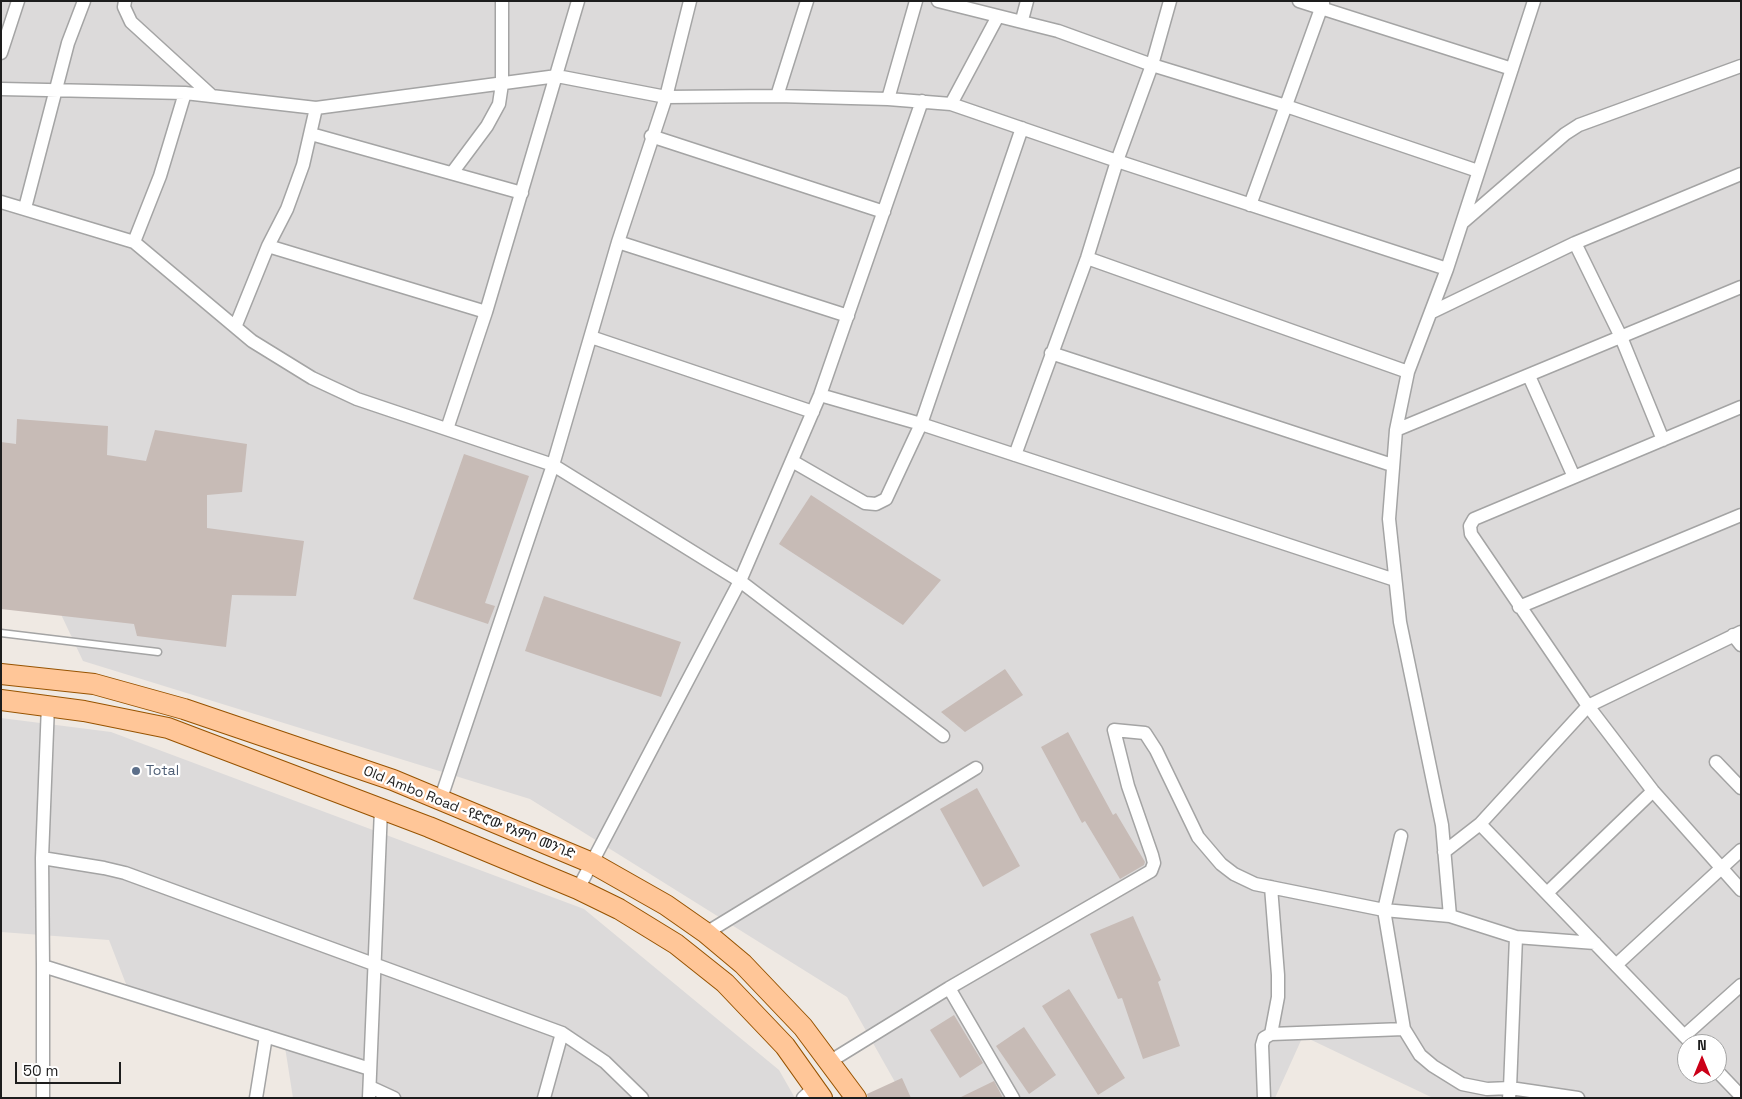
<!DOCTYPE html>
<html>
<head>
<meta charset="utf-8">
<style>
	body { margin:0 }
	#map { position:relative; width:1742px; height:1099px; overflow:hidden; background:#efe9e3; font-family:"Space Grotesk",sans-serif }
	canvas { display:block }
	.frame { position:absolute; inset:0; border:2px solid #1d1d1d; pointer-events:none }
	.north { position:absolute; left:1677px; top:1034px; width:50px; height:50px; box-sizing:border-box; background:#fff; border:1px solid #a5a5a5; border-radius:50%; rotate:0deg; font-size:14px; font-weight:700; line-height:20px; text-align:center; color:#1d1d1d }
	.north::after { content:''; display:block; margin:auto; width:18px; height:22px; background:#cb0018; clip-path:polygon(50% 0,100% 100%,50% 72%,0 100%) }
	.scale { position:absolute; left:15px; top:1062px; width:106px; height:22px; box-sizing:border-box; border:2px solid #1d1d1d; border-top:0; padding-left:6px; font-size:15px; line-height:18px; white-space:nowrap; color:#1d1d1d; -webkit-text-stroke:4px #fff; paint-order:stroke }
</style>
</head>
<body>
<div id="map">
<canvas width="1742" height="1099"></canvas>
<div class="frame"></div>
<div class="north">N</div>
<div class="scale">50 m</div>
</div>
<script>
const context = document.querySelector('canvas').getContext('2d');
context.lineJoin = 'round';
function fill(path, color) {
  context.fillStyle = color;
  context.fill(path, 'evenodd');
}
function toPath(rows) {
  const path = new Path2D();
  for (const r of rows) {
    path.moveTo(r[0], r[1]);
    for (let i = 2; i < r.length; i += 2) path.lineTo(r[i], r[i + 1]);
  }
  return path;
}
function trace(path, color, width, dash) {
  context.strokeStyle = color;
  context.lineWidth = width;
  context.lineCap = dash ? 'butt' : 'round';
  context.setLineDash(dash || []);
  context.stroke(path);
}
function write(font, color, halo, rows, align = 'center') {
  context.font = font + ' "Space Grotesk","Noto Sans Ethiopic",sans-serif';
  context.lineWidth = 4.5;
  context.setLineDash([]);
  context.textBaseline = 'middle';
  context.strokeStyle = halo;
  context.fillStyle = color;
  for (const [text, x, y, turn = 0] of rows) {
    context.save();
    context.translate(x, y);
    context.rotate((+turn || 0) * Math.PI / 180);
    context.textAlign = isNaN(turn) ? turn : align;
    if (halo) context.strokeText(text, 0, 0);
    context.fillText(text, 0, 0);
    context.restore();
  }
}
const residential = toPath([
	[1,1,1741,1,1741,1098,1433,1098,1303,1036,1275,1098,904,1098,847,997,530,799,83,661,1,487],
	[1687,1044,1717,1044,1717,1074,1687,1074],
	[1,718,111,732,584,909,779,1070,795,1098,293,1098,285,1047,131,997,109,940,1,932]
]);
const building = toPath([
	[17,419,108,426,107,455,146,461,155,430,247,444,242,492,207,495,207,528,304,541,296,596,232,595,226,647,137,636,134,624,1,609,1,442,16,444],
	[464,454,529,476,485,603,495,606,488,624,413,599],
	[811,495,941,580,903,625,779,544],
	[544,596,681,642,661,697,525,651],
	[1005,669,1023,695,965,732,941,712],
	[1068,732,1113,815,1116,813,1145,862,1144,865,1120,879,1085,821,1082,823,1041,747],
	[977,788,1020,866,983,887,940,809],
	[1133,916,1161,980,1158,982,1180,1046,1143,1059,1122,998,1118,999,1090,934],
	[1069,989,1125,1078,1098,1095,1042,1006],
	[954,1015,983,1063,960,1078,930,1030],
	[1024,1027,1056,1075,1029,1094,996,1046],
	[902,1078,911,1098,868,1098,867,1094],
	[994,1081,1003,1098,959,1098]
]);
const lane = toPath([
	[1,633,158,652]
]);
const street = toPath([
	[125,1,124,7,131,22,212,96],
	[690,1,666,97,618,242,553,465,740,581,943,736],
	[938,1,1058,31,1152,65,1286,106,1478,171],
	[1299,1,1512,69],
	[1022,20,1027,1],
	[1,53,18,1],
	[1,89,185,93,316,108,557,76,666,97,777,96,888,99,951,104,1117,161,1447,269,1408,372,1396,430,1389,519,1400,622,1442,825,1450,916,1516,937,1595,943],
	[777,96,807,1],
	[888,99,916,1],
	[951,104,998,16],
	[1022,128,921,424,1395,580],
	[311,134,522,193],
	[651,136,884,212],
	[452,173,487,126,499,104,502,84,502,1],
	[1,202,134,242,160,176,185,93],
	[1250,205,1323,3],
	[25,208,68,43,84,1],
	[1462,223,1565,134,1579,125,1741,66],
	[134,242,252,341,312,378,357,399,553,465,441,798],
	[618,242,848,316],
	[1575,243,1621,337,1663,440],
	[268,246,287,209,303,165,316,108],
	[1087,258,1408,372],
	[1447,269,1534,1],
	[1432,312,1575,243,1741,174],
	[236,325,268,246,486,312],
	[591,337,813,412],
	[1051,353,1392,465],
	[1529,376,1574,477],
	[1741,407,1474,519,1470,526,1471,534,1588,706,1653,791,1741,890],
	[447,429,486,312,578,1],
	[1396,430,1741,287],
	[1015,455,1087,258,1117,161,1152,65,1170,1],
	[792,461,865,503,876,504,886,499,921,424,820,395],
	[1519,607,1741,515],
	[1733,635,1741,645],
	[48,705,42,858,104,868,125,873,562,1033,605,1062,642,1098],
	[1716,762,1741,788],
	[1401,836,1384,910,1404,1029,1420,1055,1433,1066,1462,1084,1487,1089,1510,1088,1509,1098],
	[1444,852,1480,824],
	[42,858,43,966,370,1069],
	[1271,887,1278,975,1278,997,1271,1034],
	[578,889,740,581,820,395,922,101],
	[1547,893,1653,791],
	[706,933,976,768],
	[1516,937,1510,1088,1578,1098],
	[1616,965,1741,850],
	[949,988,1013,1098],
	[1684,1036,1741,985],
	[1692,1044,1480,824,1588,706,1741,632],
	[829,1062,949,988,1151,871,1154,863,1152,855,1128,786,1114,730,1145,733,1156,750,1198,837,1221,864,1234,874,1255,884,1384,910,1450,916],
	[1717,1071,1741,1096],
	[370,1087,394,1098],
	[43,1098,43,966],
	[256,1098,266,1036],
	[369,1098,381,809],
	[544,1098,562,1033],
	[803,1098,815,1087],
	[1264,1098,1262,1045,1264,1038,1271,1034,1404,1029]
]);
const primary = toPath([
	[1,674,94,684,184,709,393,780,592,863,666,905,706,933,743,964,803,1027,856,1098],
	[1,700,84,711,168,728,429,827,578,889,619,909,676,944,725,983,785,1046,822,1098]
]);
const markers = [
	[136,771,5,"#5c6f8a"]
];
const serviceNames = [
	["Total",146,771]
];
const streetNames = [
	["Old Ambo Road -የድሮው የአምቦ መንገድ",469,813,22]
];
fill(residential, '#dcdada');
fill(building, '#c7bbb6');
trace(lane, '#a4a4a4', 9);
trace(street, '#a4a4a4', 15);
trace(primary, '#975300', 22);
trace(lane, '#fff', 6);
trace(street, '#fff', 12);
trace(primary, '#ffc698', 20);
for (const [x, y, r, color] of markers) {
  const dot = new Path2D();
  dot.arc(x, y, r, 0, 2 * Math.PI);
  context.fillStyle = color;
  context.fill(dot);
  trace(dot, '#fff', 2);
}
write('14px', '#4e5e75', '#fff', serviceNames, 'left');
write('14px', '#1d1d1d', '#fff', streetNames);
</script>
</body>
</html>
